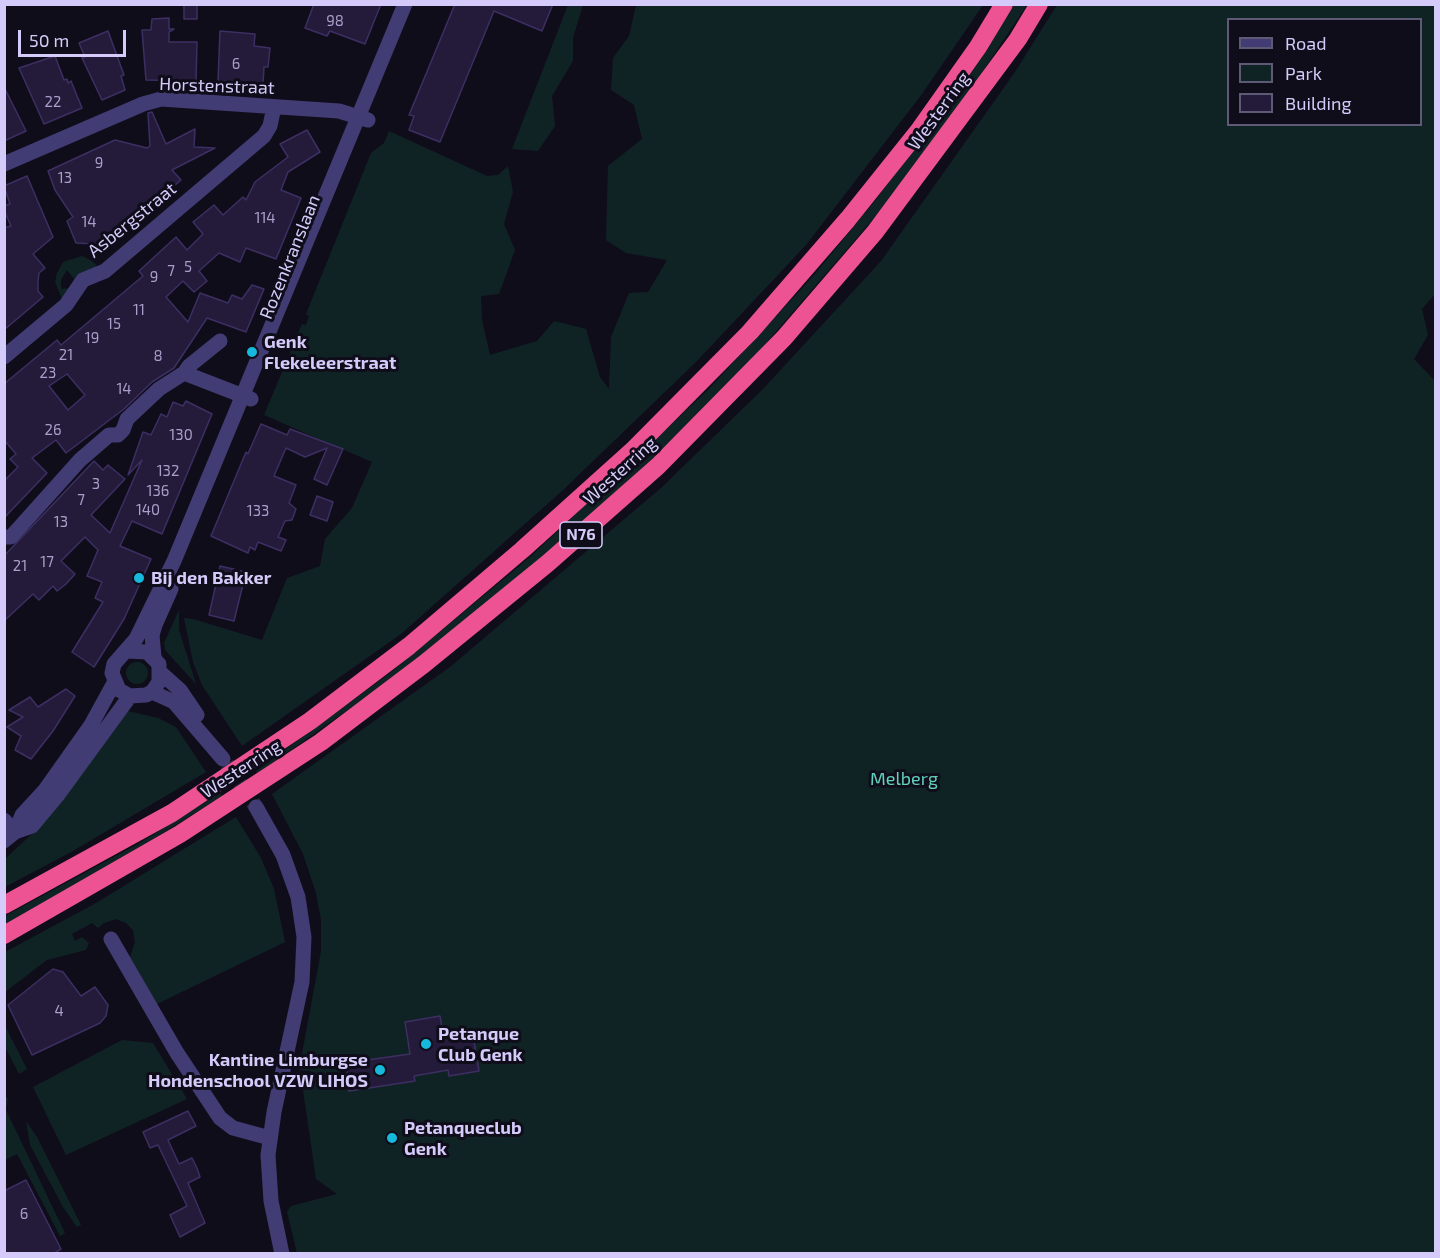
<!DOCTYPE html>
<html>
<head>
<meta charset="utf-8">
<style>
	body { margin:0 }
	#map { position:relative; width:1440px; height:1258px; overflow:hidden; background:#100d1a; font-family:"Exo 2",sans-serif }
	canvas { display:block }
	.frame { position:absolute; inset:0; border:6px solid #d4cbfa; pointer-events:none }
	.legend { position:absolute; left:1227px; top:18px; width:195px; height:108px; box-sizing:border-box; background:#100d1a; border:2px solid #5e5974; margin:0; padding:8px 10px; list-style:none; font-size:18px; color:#d4cbfa }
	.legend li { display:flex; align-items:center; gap:12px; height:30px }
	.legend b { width:30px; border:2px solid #5e5974 }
	.scale { position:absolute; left:18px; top:30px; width:108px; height:27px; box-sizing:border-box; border:3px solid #d4cbfa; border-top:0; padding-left:8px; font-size:18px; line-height:21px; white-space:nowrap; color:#d4cbfa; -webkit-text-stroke:4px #100d1a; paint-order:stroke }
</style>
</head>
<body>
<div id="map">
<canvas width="1440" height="1258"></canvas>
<div class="frame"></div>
<ul class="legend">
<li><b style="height:8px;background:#423c75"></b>Road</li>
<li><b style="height:16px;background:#102324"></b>Park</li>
<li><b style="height:16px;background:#231b39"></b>Building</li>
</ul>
<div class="scale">50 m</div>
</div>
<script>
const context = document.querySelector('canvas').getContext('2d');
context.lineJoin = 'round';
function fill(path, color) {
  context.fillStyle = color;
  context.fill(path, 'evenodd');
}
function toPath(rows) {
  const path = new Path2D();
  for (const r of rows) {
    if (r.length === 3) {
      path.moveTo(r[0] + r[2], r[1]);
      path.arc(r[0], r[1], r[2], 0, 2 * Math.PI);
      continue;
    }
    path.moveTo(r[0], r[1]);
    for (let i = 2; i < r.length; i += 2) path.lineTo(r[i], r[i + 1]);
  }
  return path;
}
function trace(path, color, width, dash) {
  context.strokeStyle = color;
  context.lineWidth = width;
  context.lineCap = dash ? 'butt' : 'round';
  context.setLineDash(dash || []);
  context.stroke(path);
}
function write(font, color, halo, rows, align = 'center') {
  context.font = font + ' "Exo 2",sans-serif';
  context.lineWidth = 6;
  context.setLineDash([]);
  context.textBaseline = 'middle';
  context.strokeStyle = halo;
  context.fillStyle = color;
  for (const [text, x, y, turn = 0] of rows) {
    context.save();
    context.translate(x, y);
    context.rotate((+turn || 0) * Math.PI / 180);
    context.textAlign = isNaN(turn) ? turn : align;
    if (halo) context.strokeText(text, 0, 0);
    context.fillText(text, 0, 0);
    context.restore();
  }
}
const green = toPath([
	[568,5,583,5,573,38,573,61,552,96,555,126,538,151,512,149],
	[636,5,983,5,922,94,806,245,697,361,562,491,401,634,242,746,202,685,193,662,184,618,193,619,262,640,287,578,320,566,325,539,352,508,372,462,264,415,302,324,306,325,309,316,306,314,371,153,384,143,389,131,487,176,498,175,508,166,513,192,504,224,515,250,499,294,481,296,482,320,490,355,537,341,554,321,586,329,600,377,609,389,611,337,629,293,648,292,667,260,626,253,606,240,608,166,642,139,634,105,611,90,613,58,629,36],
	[1014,5,1027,5,958,108,879,212,761,349,649,462,539,561,386,683,258,773,256,771,386,676,529,558,707,391,815,274,878,197,924,136],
	[1057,5,1435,5,1435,294,1422,309,1428,335,1414,359,1436,382,1435,1253,297,1253,287,1212,291,1206,337,1194,316,1179,303,1090,313,1087,311,1071,299,1070,321,951,321,920,316,893,303,854,272,794,450,667,661,488,763,389,881,261,1015,72],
	[1228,20,1420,20,1420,124,1228,124],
	[82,256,92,261,99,268,76,276,75,280,67,270,61,280,61,286,62,289,70,288,62,299,55,282,57,273,63,262],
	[179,610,179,630,196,684,165,650,164,643],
	[137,673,11],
	[128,711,158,718,176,727,206,772,73,851,5,887,5,859,37,829],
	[220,793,222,796,158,836,5,925,5,916,138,844],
	[236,817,261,858,274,889,285,942,157,1004,130,957,135,942,133,930,126,923,116,919,104,923,98,928,92,923,72,934,75,941,82,937,89,943,86,950,47,960,5,992,5,952,96,903],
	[4,1024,27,1069,19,1074,5,1047],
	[122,1040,153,1043,187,1099,66,1155,33,1087],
	[5,1097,8,1098,6,1110,65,1233,60,1236,17,1154,5,1160],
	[26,1121,37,1137,81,1225,77,1227,63,1207,30,1145]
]);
const building = toPath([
	[184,4,197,4,197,19,184,19,184,4],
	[314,4,381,4,365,44,330,31,327,36,305,28,314,4],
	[455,4,553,4,542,31,494,11,440,142,409,130,414,116,409,115,455,4],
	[169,18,169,29,174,29,169,32,169,42,197,42,196,81,146,80,142,30,151,30,152,19,169,18],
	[108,31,124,75,121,76,125,90,102,100,82,58,85,57,79,43,108,31],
	[220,31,255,34,254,46,270,48,268,67,264,67,263,84,218,81,220,31],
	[55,56,64,80,67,79,68,83,71,81,82,108,44,124,19,68,55,56],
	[4,87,26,131,4,141,4,87],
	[152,112,166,144,195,129,194,147,215,148,172,170,181,180,130,223,127,220,107,236,110,239,99,249,94,244,76,243,67,221,73,217,55,190,48,171,115,140,147,148,150,146,148,113,152,112],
	[307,130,320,152,288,172,281,190,301,198,276,259,246,248,240,262,219,253,199,271,207,281,194,292,183,281,166,297,188,322,200,293,228,303,232,295,242,299,252,285,264,289,246,332,207,318,174,368,152,382,124,409,66,453,56,440,32,458,47,473,4,518,4,481,18,467,10,459,16,454,4,440,4,384,57,340,61,345,143,276,139,271,176,237,187,250,203,234,193,222,214,205,223,215,243,197,246,200,255,182,288,157,280,144,307,130],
	[67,374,85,395,68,410,49,386,67,374],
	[27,176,53,237,33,254,45,268,39,273,38,282,38,291,43,297,4,330,4,228,11,226,4,210,4,206,10,204,4,186,27,176],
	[186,401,212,414,162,534,132,521,120,546,151,559,124,619,94,667,72,652,103,602,95,598,102,582,87,576,98,550,85,537,61,561,75,574,66,584,57,591,53,586,39,600,33,594,4,621,4,556,94,461,103,470,108,465,125,479,91,515,110,533,142,460,128,475,143,432,151,435,161,414,167,417,173,402,183,406,186,401],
	[261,424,287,435,290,429,343,449,327,485,314,479,327,448,305,457,286,448,274,476,296,485,289,503,296,509,292,520,285,521,278,537,286,540,281,551,258,542,255,550,250,547,248,553,211,536,246,452,248,454,261,424],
	[317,496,333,502,327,521,310,515,317,496],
	[220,566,246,572,234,621,209,615,220,566],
	[66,689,75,696,53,731,31,759,15,750,21,736,7,727,23,717,9,710,30,697,38,707,66,689],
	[53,969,63,972,81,996,95,987,108,1005,106,1016,100,1023,32,1055,8,1005,53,969],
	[440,1016,443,1034,472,1030,479,1071,449,1076,448,1070,414,1076,415,1081,349,1091,346,1063,410,1054,405,1022,440,1016],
	[188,1111,196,1126,168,1140,179,1164,192,1158,197,1168,200,1177,188,1183,205,1223,180,1237,170,1215,187,1206,158,1145,150,1148,143,1132,188,1111],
	[26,1180,61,1249,53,1254,4,1254,4,1191,26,1180]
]);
const minorTunnel = toPath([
	[227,764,256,807]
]);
const minor = toPath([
	[4,164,143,104,161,99,339,111,368,120],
	[4,357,66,305,83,280,105,271,264,136,270,126,274,107],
	[184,373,189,366,220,341],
	[4,537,11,537,80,460,109,435,118,435,123,430,127,419,159,389,184,373,251,399],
	[127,651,147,652,159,664,159,682,152,692,146,695,130,696,119,690,112,673,114,664,136,639,174,561,405,4],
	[154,657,152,635,155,625,171,589],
	[161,673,180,690,197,715],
	[152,692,174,702,223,759],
	[256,807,283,855,298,897,304,937,302,982,274,1112,268,1155,271,1201,282,1254],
	[4,820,15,832],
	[15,832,22,815,45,790,91,725,114,683],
	[4,841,15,832,32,826,57,796,130,696],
	[111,939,177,1053,220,1118,233,1128,270,1138]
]);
const highway = toPath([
	[4,905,172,813,310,721,409,646,522,550,632,451,750,332,848,219,920,129,978,47,1004,4],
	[4,935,180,834,321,742,424,664,548,563,658,466,784,338,875,232,1018,39,1039,4]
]);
const markers = [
	[252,352,6,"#16b9db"],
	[139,578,6,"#16b9db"],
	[426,1044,6,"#16b9db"],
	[380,1070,6,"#16b9db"],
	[392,1138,6,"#16b9db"]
];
const numberNames = [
	["98",335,21],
	["6",236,64],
	["22",53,102],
	["9",99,163],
	["13",65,178],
	["114",265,218],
	["14",89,222],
	["5",188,267],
	["7",171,271],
	["9",154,277],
	["11",139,310],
	["15",114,324],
	["19",92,338],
	["21",66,355],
	["8",158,356],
	["23",48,373],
	["14",124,389],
	["26",53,430],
	["130",181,435],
	["132",168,471],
	["3",96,484],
	["136",158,491],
	["7",81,500],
	["140",148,510],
	["133",258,511],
	["13",61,522],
	["17",47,562],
	["21",20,566],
	["4",59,1011],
	["6",24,1214]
];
const shields = [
	[581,535,42]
];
const shieldNames = [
	["N76",581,535]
];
const streetNames = [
	["Horstenstraat",217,86,2],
	["Westerring",939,111,-54],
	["Asbergstraat",132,220,-39],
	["Rozenkranslaan",290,257,-68],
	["Westerring",620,471,-42],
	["Westerring",241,769,-33]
];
const poiNames = [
	["Genk",264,342],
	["Flekeleerstraat",264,363],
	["Bij den Bakker",151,578],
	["Petanque",438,1034],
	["Club Genk",438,1055],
	["Kantine Limburgse",368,1060,"right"],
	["Hondenschool VZW LIHOS",368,1081,"right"],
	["Petanqueclub",404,1128],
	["Genk",404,1149]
];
const parkNames = [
	["Melberg",904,779]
];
fill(green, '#102324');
fill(building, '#231b39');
trace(building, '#3d2f63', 1.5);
trace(minorTunnel, '#2d2a3c', 15, [15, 8]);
trace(minor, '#423c75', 15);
trace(highway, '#ed5392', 18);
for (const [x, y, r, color] of markers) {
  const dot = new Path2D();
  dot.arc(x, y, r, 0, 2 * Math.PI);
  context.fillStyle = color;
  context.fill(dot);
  trace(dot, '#100d1a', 2);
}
write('15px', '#a89fca', null, numberNames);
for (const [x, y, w] of shields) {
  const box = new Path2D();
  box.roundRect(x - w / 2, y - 13, w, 26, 4.5);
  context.fillStyle = '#100d1a';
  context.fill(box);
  trace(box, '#d4cbfa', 1.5);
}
write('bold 16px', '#d4cbfa', null, shieldNames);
write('18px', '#d4cbfa', '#100d1a', streetNames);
write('bold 18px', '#d4cbfa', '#100d1a', poiNames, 'left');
write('18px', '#60d1bd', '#100d1a', parkNames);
</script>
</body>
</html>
